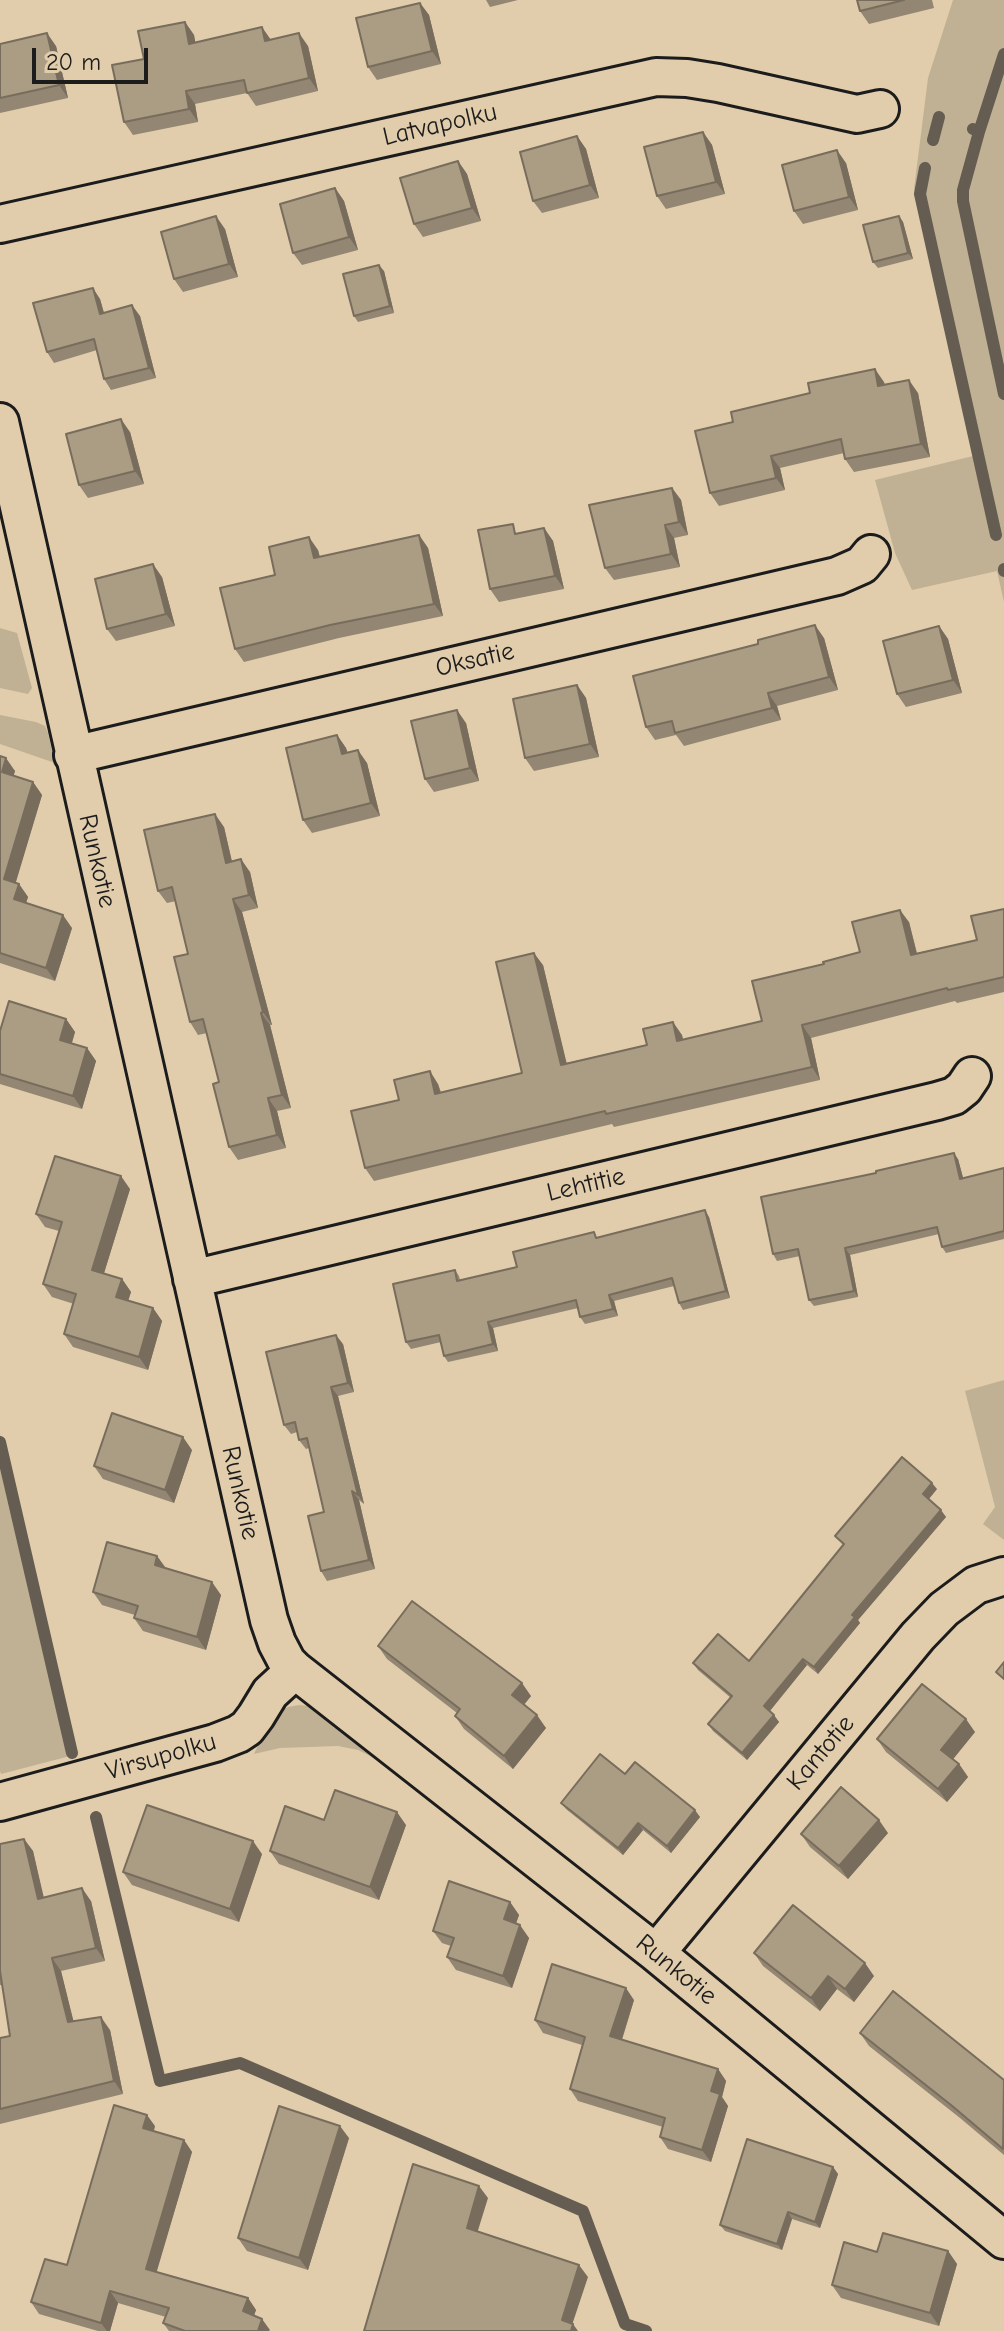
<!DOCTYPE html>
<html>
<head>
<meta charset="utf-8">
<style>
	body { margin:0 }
	#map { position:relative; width:1004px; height:2331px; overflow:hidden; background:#e1cdac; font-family:"Comic Neue",sans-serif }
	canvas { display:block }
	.scale { position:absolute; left:32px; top:48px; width:116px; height:36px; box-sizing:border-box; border:4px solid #1c1c1c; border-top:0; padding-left:10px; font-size:24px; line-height:28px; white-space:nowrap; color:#1c1c1c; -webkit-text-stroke:6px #e1cdac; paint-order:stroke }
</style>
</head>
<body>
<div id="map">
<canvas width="1004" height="2331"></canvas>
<div class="scale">20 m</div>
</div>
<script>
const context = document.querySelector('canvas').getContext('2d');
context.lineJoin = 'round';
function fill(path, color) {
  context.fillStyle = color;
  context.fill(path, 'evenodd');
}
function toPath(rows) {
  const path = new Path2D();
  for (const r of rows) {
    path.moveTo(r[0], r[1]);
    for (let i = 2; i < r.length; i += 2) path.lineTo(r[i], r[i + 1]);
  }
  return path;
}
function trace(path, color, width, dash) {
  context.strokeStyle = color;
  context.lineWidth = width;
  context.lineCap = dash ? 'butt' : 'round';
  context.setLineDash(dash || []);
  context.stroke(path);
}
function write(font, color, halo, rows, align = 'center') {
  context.font = font + ' "Comic Neue",sans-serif';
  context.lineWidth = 7;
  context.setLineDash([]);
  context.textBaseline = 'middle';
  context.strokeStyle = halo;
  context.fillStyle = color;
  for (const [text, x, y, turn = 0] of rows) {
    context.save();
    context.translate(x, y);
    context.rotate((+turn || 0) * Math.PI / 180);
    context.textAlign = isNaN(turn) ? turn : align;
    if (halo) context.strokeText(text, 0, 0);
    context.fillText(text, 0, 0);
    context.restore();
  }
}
const green = toPath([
	[953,0,1004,0,1004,602,997,571,912,590,895,553,875,480,973,456,914,189,928,78],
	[0,628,17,633,32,688,28,694,0,688],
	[0,715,36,722,45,726,48,733,55,763,0,744],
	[1004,1380,1004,1540,983,1524,995,1507,965,1391],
	[0,1434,78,1754,1,1774,0,1771],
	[299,1705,309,1706,319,1711,374,1758,358,1750,338,1746,280,1748,254,1754,262,1737,278,1712,288,1707]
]);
const stream = toPath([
	[973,129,979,132,1004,54],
	[979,132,963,190,963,201,1004,394],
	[933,140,939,117],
	[925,168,920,194,996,535],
	[1004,569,1004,571],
	[0,1442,72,1753],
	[96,1817,160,2081,240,2063,583,2211,625,2324,646,2331]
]);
const minor = toPath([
	[0,224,656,77,687,78,718,83,857,114,880,109],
	[0,422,269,1620,277,1643,287,1662,295,1670,656,1953,1004,2240],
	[73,755,837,576,862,565,871,554],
	[192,1279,937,1101,954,1096,964,1088,972,1076],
	[0,1802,215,1743,238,1734,247,1728,256,1716,270,1693,295,1670],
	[656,1953,918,1636,944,1609,976,1585,1004,1576]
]);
const wall = toPath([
	[486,0,518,0,490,7],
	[857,0,932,0,934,8,869,24,860,11],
	[420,3,429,15,441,64,377,80,368,67],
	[185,22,194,35,195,42,271,40,308,46,318,91,256,106,247,93,195,104,198,122,133,135,124,122,144,59],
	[0,44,56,46,68,98,0,113],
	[703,132,712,145,725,194,666,209,657,196],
	[577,136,586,149,599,198,542,213,533,201],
	[458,161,467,174,481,221,423,237,414,224],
	[846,163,858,210,803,224,794,211],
	[335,188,344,201,358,250,302,265,293,253],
	[899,216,903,222,913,259,878,268,873,262],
	[225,229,238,277,183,292,174,279],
	[384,271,394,313,358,322,354,316],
	[100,299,104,313,140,316,156,378,111,390,104,379,97,350,54,363,47,352],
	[884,382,885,385,918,393,930,457,854,472,845,459,844,453,780,468,785,490,719,506,710,493,733,422],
	[130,432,144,484,88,498,79,485],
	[672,488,681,500,688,535,674,538,680,567,614,580,605,568],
	[544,528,553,541,564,589,499,602,490,589],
	[419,535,428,548,443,616,339,638,244,662,235,649,275,575,318,550,320,557],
	[162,577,175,626,116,641,107,629],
	[939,626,948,639,962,693,906,707,897,694],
	[824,638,838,690,777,706,781,720,684,746,676,735,655,740,646,727],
	[577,685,586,698,599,757,534,771,525,758],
	[466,723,479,781,434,792,425,779],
	[337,735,346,748,348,753,367,763,380,816,312,833,303,820],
	[0,756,15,771,13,776,33,782,42,795,15,883,19,884,28,897,26,903,72,928,55,981,0,963],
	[224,827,232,861,250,872,258,908,242,912,272,1025,270,1025,291,1108,277,1111,286,1148,238,1160,229,1147,219,1082,207,1033,198,1035,190,1022,188,954,176,901,167,903,158,891],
	[1004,909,1004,992,957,1003,955,1001,811,1038,820,1080,614,1127,612,1124,374,1181,365,1168,399,1100,438,1084,441,1092,522,1073,543,965,566,1063,647,1045,682,1035,683,1040,762,1021,824,964,860,952,909,922,917,953,977,940],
	[66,1019,75,1032,72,1043,87,1048,96,1061,82,1109,0,1084,0,1031],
	[958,1159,963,1178,1004,1168,1004,1239,946,1253,942,1247,939,1234,850,1255,858,1297,814,1306,809,1300,800,1256,777,1261,773,1254],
	[130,1189,104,1273,122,1279,131,1292,128,1301,153,1308,162,1321,148,1370,73,1347,64,1334,74,1304,52,1297,43,1284,59,1231,45,1227,36,1214],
	[709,1217,730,1298,683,1310,679,1303,674,1286,614,1301,618,1316,585,1324,580,1317,578,1308,493,1328,498,1351,448,1362,444,1356,441,1342,411,1349,406,1342,455,1270,459,1276,460,1280,517,1267,598,1238],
	[343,1344,354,1392,338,1396,364,1504,359,1500,375,1569,327,1581,321,1571,324,1512,309,1448,306,1449,299,1440,297,1432,291,1434,284,1425],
	[192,1450,174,1503,103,1479,94,1466],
	[937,1489,929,1499,946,1517,858,1620,860,1623,818,1674,807,1665,770,1711,779,1722,747,1760,713,1731,708,1724,731,1698,698,1670,693,1663,749,1661,843,1545,835,1536],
	[157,1556,166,1568,221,1595,206,1650,143,1631,134,1618,135,1615,102,1605,93,1592],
	[378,1646,531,1696,524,1705,546,1728,513,1769,464,1729,455,1716,457,1713,387,1659],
	[975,1732,953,1759,959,1764,968,1777,947,1802,886,1752,877,1739],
	[625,1774,700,1817,671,1853,643,1830,623,1855,566,1809,561,1803],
	[324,1820,406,1825,379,1900,279,1864,270,1851],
	[888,1833,848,1879,810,1847,801,1834],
	[24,1839,33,1851,43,1897,91,1901,105,1961,61,1971,73,2021,110,2030,123,2094,0,2124,0,2038,10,2036,3,1985,0,1985,0,1844],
	[262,1854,239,1922,132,1885,123,1872],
	[510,1902,519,1915,516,1923,529,1938,512,1988,456,1970,447,1957,451,1946,442,1943,433,1931],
	[754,1953,874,1976,854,2002,837,1989,820,2011,763,1966],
	[634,2000,622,2040,718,2069,726,2081,722,2097,728,2106,711,2162,668,2149,660,2137,663,2127,578,2101,570,2089,582,2045,543,2033,535,2020],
	[860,2033,1004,2080,1004,2155,960,2118,869,2046],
	[155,2126,154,2131,184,2140,192,2152,156,2272,248,2298,256,2310,254,2316,262,2319,269,2331,169,2331,163,2323,166,2317,118,2303,110,2331,98,2331,39,2314,31,2302,67,2265],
	[349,2138,308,2270,247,2251,238,2238],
	[833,2167,838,2174,820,2228,792,2219,782,2250,725,2231,720,2225],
	[948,2251,957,2264,939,2326,841,2298,832,2285,877,2252]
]);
const shadedWall = toPath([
	[420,3,429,15,441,64,432,51],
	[185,22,194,35,198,56,189,44],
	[262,27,271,40,265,41],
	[47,33,56,46,68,98,59,85],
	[299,33,308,46,318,91,309,78],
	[186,91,195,104,198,122,189,109],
	[703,132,712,145,725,194,716,182],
	[577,136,586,149,599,198,590,185],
	[837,150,846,163,858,210,849,197],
	[458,161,467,174,481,221,472,208],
	[335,188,344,201,358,250,349,237],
	[216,216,225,229,238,277,229,264],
	[899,216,903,222,913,259,908,253],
	[379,265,384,271,394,313,390,306],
	[93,288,100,299,107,324,100,314],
	[132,305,140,316,156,378,149,368],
	[875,369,884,382,887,399,878,386],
	[909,380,918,393,930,457,921,444],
	[121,419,130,432,144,484,135,471],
	[771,456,780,468,785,490,776,478],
	[672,488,681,500,688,535,679,522],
	[665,525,674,538,680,567,671,554],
	[544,528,553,541,564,589,555,576],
	[419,535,428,548,443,616,434,604],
	[309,537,318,550,323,571,314,558],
	[153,564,162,577,175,626,166,614],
	[815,625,824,638,838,690,829,677],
	[939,626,948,639,962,693,953,680],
	[577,685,586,698,599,757,590,744],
	[768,693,777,706,781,720,772,708],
	[457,710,466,723,479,781,470,768],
	[337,735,346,748,351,767,342,754],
	[358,750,367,763,380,816,371,803],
	[6,758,15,771,11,785,2,772],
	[33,782,42,795,13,892,4,879],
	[215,814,224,827,235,876,226,863],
	[241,859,250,872,258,908,249,895],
	[19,884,28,897,23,912,14,899],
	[233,899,242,912,272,1025,263,1012],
	[900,910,909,922,920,967,911,955],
	[63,915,72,928,55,981,46,968],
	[534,953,543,965,570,1077,561,1065],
	[261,1013,270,1025,291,1108,282,1095],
	[66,1019,75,1032,69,1052,60,1040],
	[673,1022,682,1035,686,1054,677,1041],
	[802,1025,811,1038,820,1080,812,1067],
	[87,1048,96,1061,82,1109,73,1096],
	[430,1071,438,1084,444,1106,435,1094],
	[268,1098,277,1111,286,1148,277,1135],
	[954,1153,958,1159,965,1185,960,1179],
	[121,1176,130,1189,101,1283,92,1270],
	[705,1210,709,1217,730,1298,726,1291],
	[845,1248,850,1255,858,1297,854,1291],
	[122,1279,131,1292,125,1310,116,1297],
	[609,1295,614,1301,618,1316,613,1309],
	[153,1308,162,1321,148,1370,139,1357],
	[488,1322,493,1328,498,1351,493,1344],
	[336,1335,343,1344,354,1392,348,1383],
	[331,1387,338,1396,364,1504,358,1495],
	[183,1437,192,1450,174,1503,165,1490],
	[932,1483,937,1489,927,1501,923,1494],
	[352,1491,359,1500,375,1569,369,1560],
	[941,1510,946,1517,858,1620,860,1623,818,1674,814,1667,852,1615],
	[157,1556,166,1569,155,1565],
	[212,1582,221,1595,206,1650,197,1637],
	[803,1659,807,1665,768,1713,764,1706],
	[522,1683,531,1696,521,1708,512,1695],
	[537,1715,546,1728,513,1769,504,1756],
	[774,1715,779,1722,747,1760,742,1753],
	[966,1719,975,1732,950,1763,941,1750],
	[959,1764,968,1777,947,1802,938,1789],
	[695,1810,700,1817,671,1853,667,1846],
	[397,1812,406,1825,379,1900,370,1887],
	[879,1820,888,1833,848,1879,839,1866],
	[638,1823,643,1830,623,1855,618,1848],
	[24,1839,33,1851,47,1911,38,1899],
	[253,1841,262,1854,239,1922,230,1909],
	[82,1888,91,1901,105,1961,96,1948],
	[510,1902,519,1915,513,1932,504,1919],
	[520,1925,529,1938,512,1988,503,1976],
	[52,1958,61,1971,77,2035,68,2022],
	[865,1963,874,1976,854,2002,845,1989],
	[828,1976,837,1989,820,2011,811,1998],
	[626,1988,634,2000,619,2048,610,2036],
	[101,2017,110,2030,123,2094,114,2081],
	[718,2069,726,2081,722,2097,728,2106,711,2162,702,2150,711,2091],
	[147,2115,155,2126,151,2139,143,2128],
	[340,2126,349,2138,308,2270,299,2258],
	[184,2140,192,2152,154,2281,146,2269],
	[833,2167,838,2174,820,2228,815,2222],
	[479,2186,488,2198,475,2240,467,2228],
	[788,2212,792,2219,782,2250,777,2244],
	[948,2251,957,2264,939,2326,930,2313],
	[579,2265,588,2277,570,2331,562,2320],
	[110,2291,118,2303,110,2331,107,2331,101,2323],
	[248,2298,256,2310,251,2323,243,2311],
	[262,2319,270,2330,269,2331,258,2331],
	[573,2324,578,2331,571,2331]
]);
const building = toPath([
	[857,0,904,0,860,11,857,0],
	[420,3,432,51,368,67,356,18,420,3],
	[185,22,189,44,262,27,265,41,299,33,309,78,247,93,244,80,186,91,189,109,124,122,112,65,144,59,138,31,185,22],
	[47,33,59,85,0,98,0,44,47,33],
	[703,132,716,182,657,196,644,147,703,132],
	[577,136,590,185,533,201,520,152,577,136],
	[837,150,849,197,794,211,782,165,837,150],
	[458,161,472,208,414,224,400,178,458,161],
	[335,188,349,237,293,253,280,204,335,188],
	[216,216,229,264,174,279,161,232,216,216],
	[899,216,908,253,873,262,863,225,899,216],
	[379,265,390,306,354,316,343,274,379,265],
	[93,288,100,314,132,305,149,368,104,379,94,339,47,352,33,303,93,288],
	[875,369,878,386,909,380,921,444,845,459,841,439,771,456,776,478,710,493,695,431,733,422,731,412,810,393,808,383,875,369],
	[121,419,135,471,79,485,66,434,121,419],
	[672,488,679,522,665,525,671,554,605,568,589,505,672,488],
	[513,524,515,534,544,528,555,576,490,589,478,530,513,524],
	[419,535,434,604,330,625,235,649,220,588,275,575,269,547,309,537,314,558,419,535],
	[153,564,166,614,107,629,95,579,153,564],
	[815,625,829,677,768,693,772,708,675,733,672,721,646,727,633,676,758,644,758,640,815,625],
	[939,626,953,680,897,694,883,641,939,626],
	[577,685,590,744,525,758,513,699,577,685],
	[457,710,470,768,425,779,411,721,457,710],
	[337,735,342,754,358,750,371,803,303,820,286,748,337,735],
	[0,756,6,758,2,772,33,782,4,879,19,884,14,899,63,915,46,968,0,953,0,756],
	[215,814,226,863,241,859,249,895,233,899,263,1012,261,1013,282,1095,268,1098,277,1135,229,1147,213,1084,219,1082,203,1019,190,1022,174,957,188,954,172,887,158,891,144,830,215,814],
	[1004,909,1004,977,948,990,947,988,802,1025,812,1067,606,1114,605,1111,365,1168,351,1111,399,1100,394,1080,430,1071,435,1094,522,1073,496,962,534,953,561,1065,647,1045,643,1029,673,1022,677,1041,762,1021,752,981,824,964,823,962,860,952,852,922,900,910,911,955,977,940,971,916,1004,909],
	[9,1001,66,1019,60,1040,87,1048,73,1096,0,1074,0,1031,9,1001],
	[954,1153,960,1179,1004,1168,1004,1231,942,1247,937,1227,845,1248,854,1291,809,1300,798,1249,773,1254,761,1197,876,1173,876,1171,954,1153],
	[55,1156,121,1176,92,1270,122,1279,116,1297,153,1308,139,1357,64,1334,76,1294,43,1284,62,1222,36,1214,55,1156],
	[705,1210,726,1291,679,1303,672,1278,609,1295,613,1309,580,1317,576,1300,488,1322,493,1344,444,1356,439,1335,406,1342,393,1284,455,1270,457,1281,517,1267,513,1252,594,1232,596,1238,705,1210],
	[336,1335,348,1383,331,1387,358,1495,352,1491,369,1560,321,1571,308,1516,324,1512,307,1438,299,1440,295,1422,284,1425,266,1352,336,1335],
	[112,1413,183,1437,165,1490,94,1466,112,1413],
	[902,1457,932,1483,923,1494,941,1510,852,1615,855,1617,814,1667,803,1659,764,1706,774,1715,742,1753,708,1724,732,1696,693,1663,718,1634,749,1661,844,1544,835,1536,902,1457],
	[107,1542,157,1556,155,1565,212,1582,197,1637,134,1618,138,1606,93,1592,107,1542],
	[412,1601,522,1683,512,1695,537,1715,504,1756,455,1716,460,1709,378,1646,412,1601],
	[1004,1662,1004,1679,996,1672,1004,1662],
	[922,1684,966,1719,941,1750,959,1764,938,1789,877,1739,922,1684],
	[600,1754,625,1774,635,1762,695,1810,667,1846,638,1823,618,1848,561,1803,600,1754],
	[841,1787,879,1820,839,1866,801,1834,841,1787],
	[335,1790,397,1812,370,1887,270,1851,285,1806,324,1820,335,1790],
	[147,1805,253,1841,230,1909,123,1872,147,1805],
	[24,1839,38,1899,82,1888,96,1948,52,1958,68,2022,101,2017,114,2081,0,2109,0,2038,10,2036,0,1971,0,1844,24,1839],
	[449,1881,510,1902,504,1919,520,1925,503,1976,447,1957,454,1938,433,1931,449,1881],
	[793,1905,865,1963,845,1989,828,1976,811,1998,754,1953,793,1905],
	[552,1964,626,1988,610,2036,718,2069,711,2091,720,2094,702,2150,660,2137,665,2118,570,2089,585,2037,535,2020,552,1964],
	[893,1991,1004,2080,1003,2149,951,2105,860,2033,893,1991],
	[114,2105,147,2115,143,2128,184,2140,146,2269,248,2298,243,2311,262,2319,258,2331,185,2331,163,2323,169,2308,110,2291,101,2323,31,2302,45,2259,67,2265,114,2105],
	[279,2106,340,2126,299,2258,238,2238,279,2106],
	[747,2139,833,2167,815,2222,788,2212,777,2244,720,2225,747,2139],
	[413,2164,479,2186,467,2228,579,2265,562,2320,573,2324,571,2331,364,2331,413,2164],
	[883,2233,948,2251,930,2313,832,2285,844,2242,877,2252,883,2233]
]);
const streetNames = [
	["Latvapolku",440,125,-13],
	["Oksatie",475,660,-13],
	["Runkotie",97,861,77],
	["Lehtitie",586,1185,-13],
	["Runkotie",240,1493,77],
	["Kantotie",821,1753,-50],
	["Virsupolku",161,1757,-16],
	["Runkotie",676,1970,39]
];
fill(green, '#c0b194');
trace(stream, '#655d51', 12);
trace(minor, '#1c1c1c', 42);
trace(minor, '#e1cdac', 36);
fill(wall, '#938672');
fill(shadedWall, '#786d5c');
fill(building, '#ab9c84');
trace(building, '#786d5c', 2);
write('26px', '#1c1c1c', '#e1cdac', streetNames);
</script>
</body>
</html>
